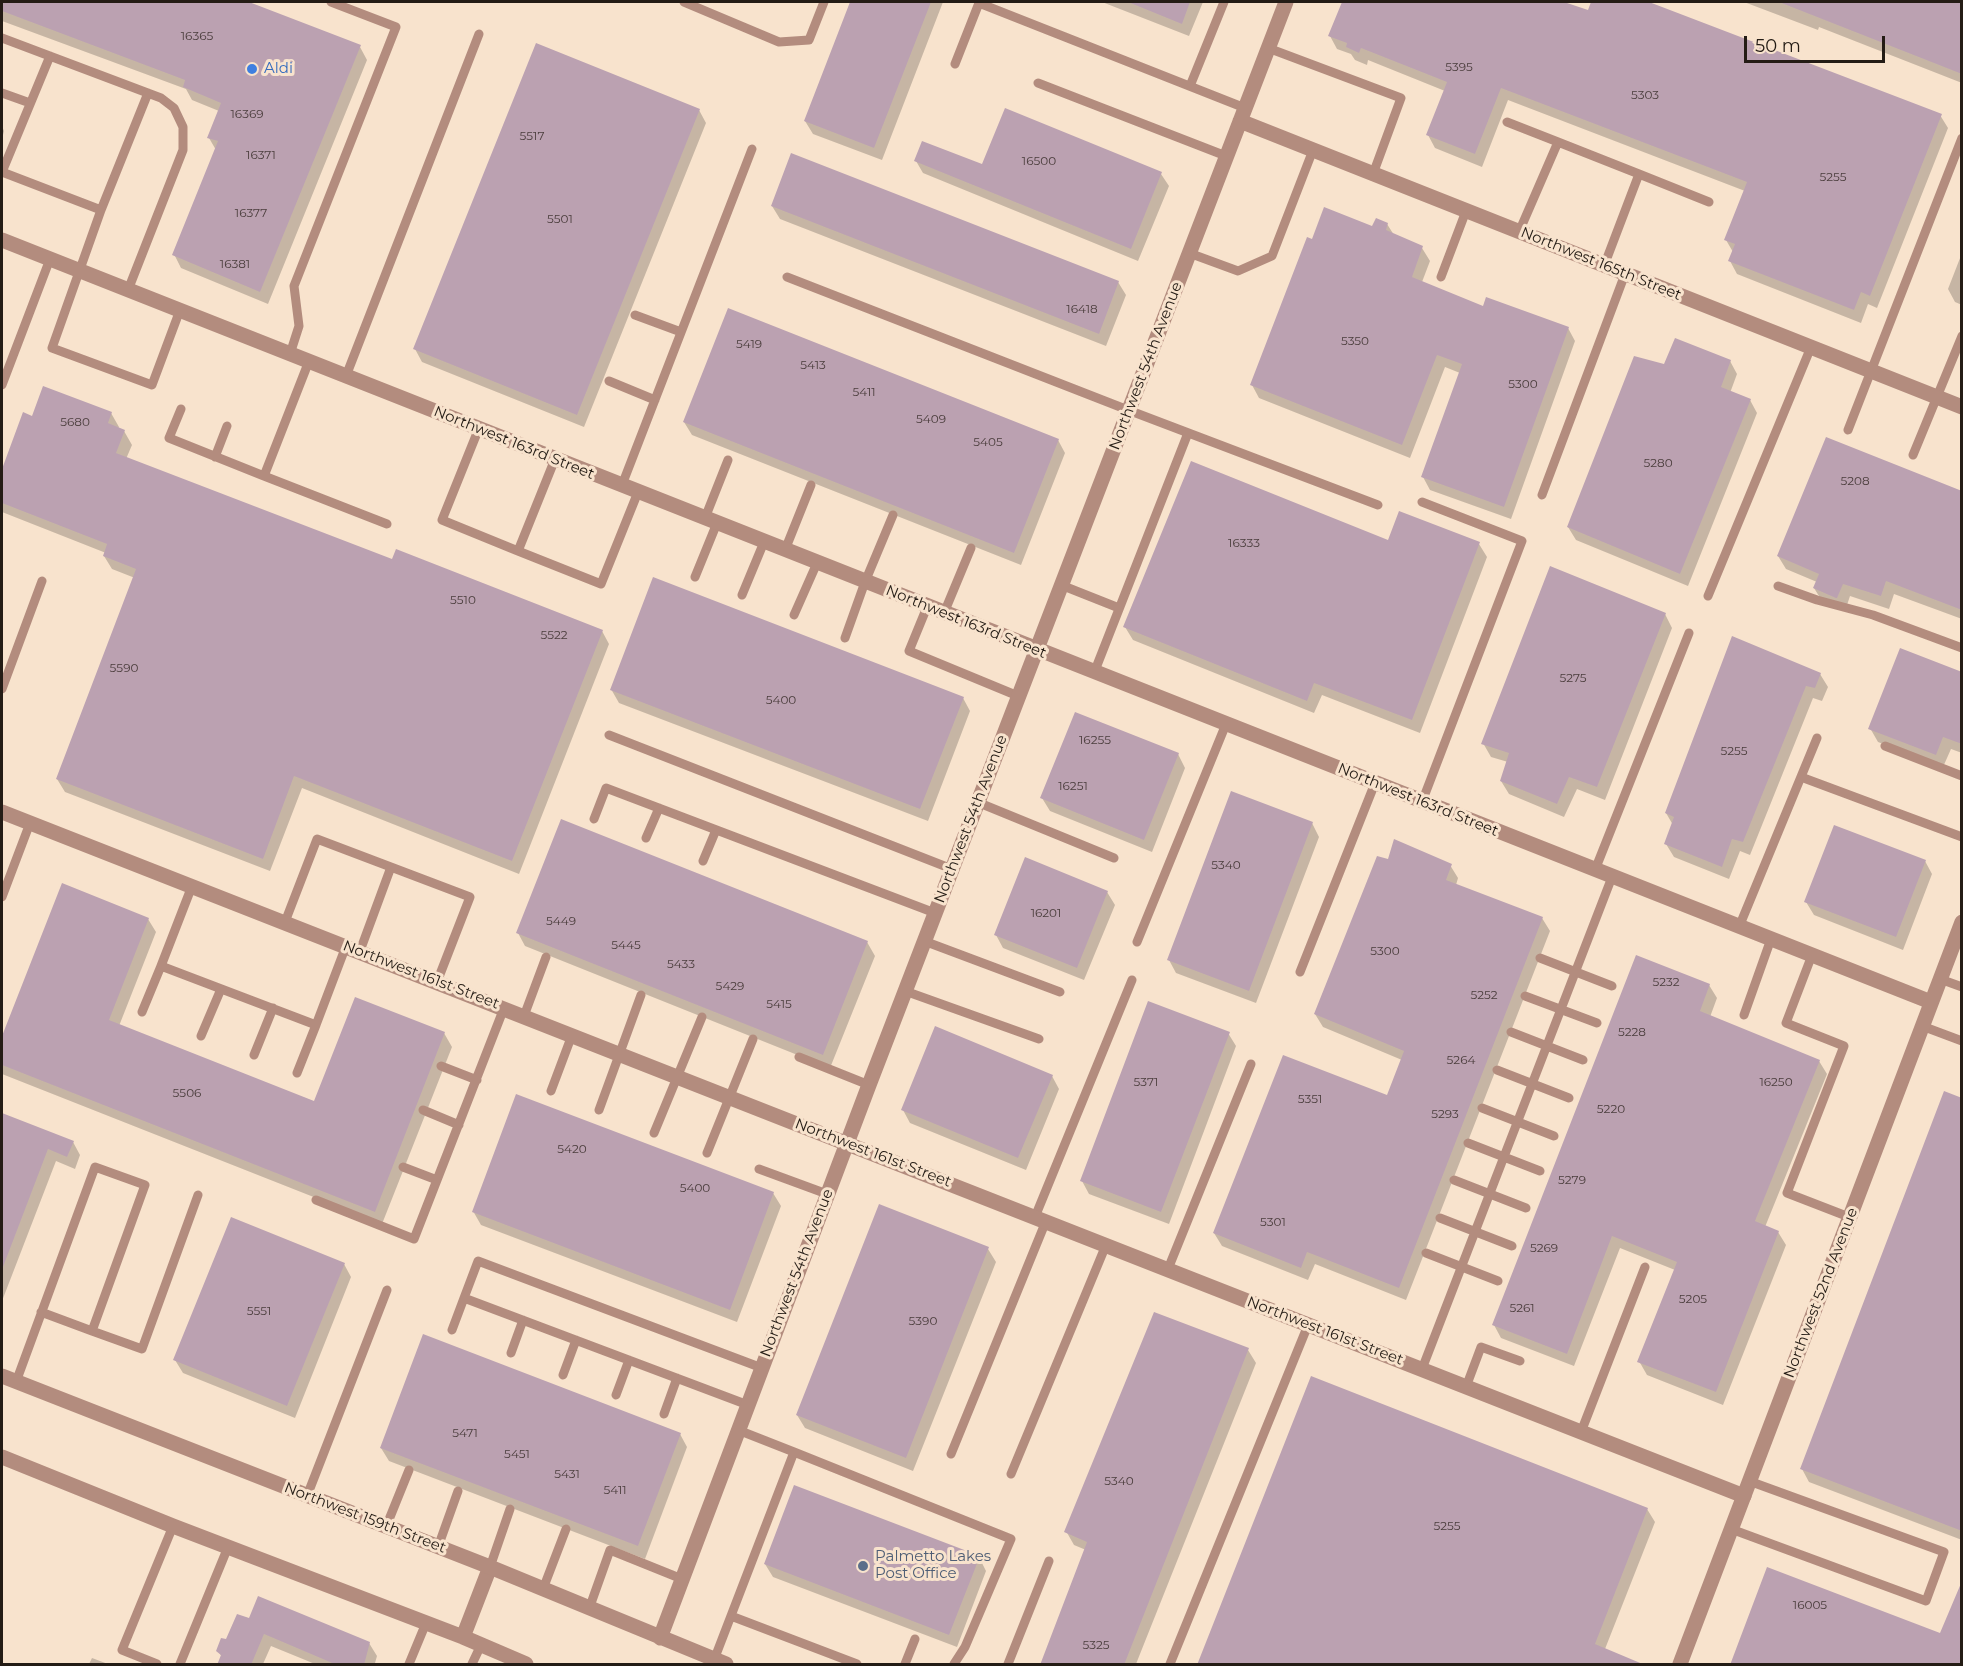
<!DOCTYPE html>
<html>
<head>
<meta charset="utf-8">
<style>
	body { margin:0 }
	#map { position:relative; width:1963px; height:1666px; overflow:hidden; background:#f8e3cd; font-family:Montserrat,sans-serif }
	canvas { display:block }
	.frame { position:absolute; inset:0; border:3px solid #241c15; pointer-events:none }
	.scale { position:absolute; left:1744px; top:36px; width:141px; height:27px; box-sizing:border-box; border:3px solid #241c15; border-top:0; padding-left:8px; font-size:18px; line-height:21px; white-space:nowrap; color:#241c15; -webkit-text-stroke:4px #f8e3cd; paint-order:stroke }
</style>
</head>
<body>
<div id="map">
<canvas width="1963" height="1666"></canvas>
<div class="frame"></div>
<div class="scale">50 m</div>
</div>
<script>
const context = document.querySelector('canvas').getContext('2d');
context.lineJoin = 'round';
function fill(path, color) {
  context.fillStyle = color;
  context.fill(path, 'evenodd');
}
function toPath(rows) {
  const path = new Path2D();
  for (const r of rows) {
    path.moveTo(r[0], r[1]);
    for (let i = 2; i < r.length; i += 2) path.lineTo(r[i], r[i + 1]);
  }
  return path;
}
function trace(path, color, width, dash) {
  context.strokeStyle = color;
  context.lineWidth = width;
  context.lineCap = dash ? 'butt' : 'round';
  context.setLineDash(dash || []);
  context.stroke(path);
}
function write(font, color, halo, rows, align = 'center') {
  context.font = font + ' Montserrat,sans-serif';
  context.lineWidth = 6;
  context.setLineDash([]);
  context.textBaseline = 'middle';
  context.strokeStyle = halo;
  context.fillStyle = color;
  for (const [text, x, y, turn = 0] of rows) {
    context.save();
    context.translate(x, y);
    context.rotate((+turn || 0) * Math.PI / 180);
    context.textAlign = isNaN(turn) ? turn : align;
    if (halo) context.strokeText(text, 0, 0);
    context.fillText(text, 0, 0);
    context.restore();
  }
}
const shadow = toPath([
	[2,2,245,2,360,47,367,60,268,304,181,268,174,254,216,150,209,138,219,111,192,100,186,89,2,21],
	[852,2,943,2,882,160,813,134,805,121],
	[1102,2,1203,2,1189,36],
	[1343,2,1560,2,1589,12,1593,2,1644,2,1940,115,1948,128,1877,308,1868,304,1861,323,1737,274,1730,261,1733,252,1726,240,1745,191,1508,100,1482,167,1435,148,1428,135,1445,91,1368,60,1367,65,1355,60,1351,54,1337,49,1330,36],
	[1744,2,1962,2,1962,83,1819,27,1818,30],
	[699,110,706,123,584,427,422,362,415,349],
	[1006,110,1161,174,1169,186,1138,261,923,173,916,161,982,166],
	[2,126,4,131,2,139],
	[772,206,1118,282,1126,295,1106,346,780,219],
	[1387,224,1394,235,1422,248,1430,261,1422,282,1484,308,1568,328,1575,341,1511,519,1430,490,1423,477,1460,373,1445,367,1410,458,1259,398,1252,385,1313,240],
	[1962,253,1962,305,1955,302,1948,289],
	[1730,361,1737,374,1730,393,1750,400,1757,413,1688,586,1576,540,1568,527,1665,366],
	[111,413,119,427,118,429,124,431,132,445,126,459,392,561,602,631,609,644,519,874,302,788,270,871,65,792,57,779,135,578,112,569,104,556,106,553,2,512,2,473,24,414,32,417],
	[684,422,1058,440,1065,453,1021,565,692,435],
	[1962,492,1962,619,1894,594,1889,609,1850,596,1845,611,1822,601,1814,588,1817,582,1786,569,1778,556],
	[1388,542,1479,544,1487,557,1420,733,1322,695,1314,713,1133,640,1125,627],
	[1665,614,1672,628,1605,800,1577,789,1564,817,1509,794,1501,781,1508,762,1491,757,1483,743],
	[1733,638,1820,674,1828,687,1822,701,1813,698,1750,855,1740,851,1729,879,1674,857,1666,844,1673,825,1666,813],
	[1962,674,1962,753,1951,749,1943,767,1878,742,1870,728],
	[611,689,963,698,970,711,928,821,619,703],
	[1178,754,1185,768,1152,852,1050,811,1042,798],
	[1312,823,1319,837,1256,1003,1176,973,1169,960],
	[1389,861,1450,865,1458,878,1456,885,1542,918,1550,931,1406,1300,1315,1264,1308,1280,1222,1246,1214,1233,1388,1097,1402,1060,1323,1027,1315,1014],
	[1925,861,1932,874,1903,950,1814,915,1806,902],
	[62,885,148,919,156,932,119,1026,315,1102,444,1033,452,1047,382,1224,2,1074,2,1040],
	[1107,892,1115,905,1084,980,1003,948,996,935],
	[518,933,867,942,875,956,830,1068,525,946],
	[1709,985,1717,998,1710,1017,1819,1061,1827,1074,1765,1227,1778,1232,1786,1245,1723,1405,1647,1375,1639,1361,1675,1270,1620,1248,1574,1366,1501,1338,1494,1325],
	[1228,1033,1236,1046,1169,1224,1089,1194,1082,1181],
	[1052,1076,1059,1089,1026,1170,910,1123,903,1110],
	[1962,1100,1962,1540,1809,1482,1802,1469],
	[2,1114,73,1142,80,1155,75,1169,56,1161,2,1301],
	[773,1193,781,1206,737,1322,481,1225,473,1211],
	[880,1206,988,1249,996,1262,913,1471,805,1428,797,1415],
	[344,1264,351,1277,295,1418,183,1373,175,1360],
	[1248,1350,1256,1363,1136,1664,1042,1664,1086,1550,1074,1545,1066,1531],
	[680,1434,687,1447,645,1559,389,1461,381,1448],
	[1647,1509,1655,1522,1605,1649,1199,1664],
	[979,1557,986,1571,957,1647,773,1577,765,1564],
	[238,1616,369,1643,377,1656,375,1663,378,1664,315,1664,271,1646,263,1664,218,1664,222,1657,218,1651,227,1641],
	[92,1658,108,1664,89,1664]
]);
const building = toPath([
	[2,2,249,2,361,45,260,292,172,255,218,141,207,138,221,103,183,87,185,80,2,11],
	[850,2,931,2,874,148,804,121],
	[1128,2,1190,2,1182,24],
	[1342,2,1564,2,1588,10,1591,2,1649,2,1942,114,1870,296,1861,292,1854,310,1728,261,1735,244,1724,240,1747,182,1501,88,1475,154,1426,135,1447,82,1361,48,1359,53,1346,47,1347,43,1328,36],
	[1779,2,1962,2,1962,74],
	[536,43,700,109,577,415,413,349],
	[1005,108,1162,172,1131,249,914,161,922,141,982,164],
	[791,153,1119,281,1099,334,771,206],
	[1324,207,1372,226,1376,218,1388,223,1386,230,1423,246,1412,277,1483,306,1486,297,1569,327,1504,507,1421,477,1462,364,1437,355,1402,445,1250,385,1307,237,1312,239],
	[728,308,1059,439,1014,553,683,422],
	[1675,338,1731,360,1721,387,1751,399,1680,574,1567,527,1634,356,1664,364],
	[43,386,112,412,108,423,125,430,116,453,392,559,396,549,603,630,512,861,294,776,263,859,56,779,136,569,103,556,107,544,2,503,2,469,23,412,32,416],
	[1826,437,1962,491,1962,610,1886,581,1881,596,1843,584,1837,598,1836,598,1813,588,1819,574,1777,556],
	[1191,461,1388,540,1399,511,1480,542,1412,720,1314,683,1307,701,1123,627],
	[1550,566,1666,613,1597,787,1569,777,1557,804,1500,781,1509,753,1481,744],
	[653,577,964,697,920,809,610,690],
	[1732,636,1821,673,1815,688,1806,686,1743,842,1732,839,1722,867,1664,844,1674,817,1665,813],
	[1900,648,1962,672,1962,744,1943,737,1936,755,1868,729],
	[1075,712,1179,753,1144,840,1040,798],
	[1231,791,1313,822,1249,991,1167,960],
	[561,819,868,941,823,1055,516,933],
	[1834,825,1926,860,1896,937,1804,902],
	[1394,839,1452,864,1446,880,1543,917,1399,1288,1307,1252,1301,1268,1213,1233,1283,1055,1387,1095,1404,1051,1314,1014,1377,856,1388,859],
	[1025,857,1108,891,1077,968,994,935],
	[62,883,149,918,109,1020,314,1101,355,997,445,1032,375,1212,2,1065,2,1036],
	[1636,955,1710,984,1700,1011,1820,1060,1755,1221,1779,1231,1716,1392,1637,1362,1677,1262,1612,1236,1567,1354,1492,1325],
	[1148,1001,1230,1032,1161,1212,1080,1181],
	[935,1026,1053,1075,1018,1158,901,1110],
	[1944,1091,1962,1098,1962,1531,1800,1469],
	[516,1094,774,1192,730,1310,472,1212],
	[2,1113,74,1141,67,1157,48,1149,3,1267],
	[879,1204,989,1247,906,1458,796,1415],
	[231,1217,345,1263,287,1406,173,1360],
	[1154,1312,1249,1348,1124,1665,1040,1665,1087,1542,1064,1532],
	[423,1334,681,1433,638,1546,380,1448],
	[1311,1376,1648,1508,1595,1644,1645,1665,1197,1665],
	[794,1485,980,1556,949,1635,764,1564],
	[1767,1567,1940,1633,1962,1581,1962,1665,1730,1665],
	[258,1596,370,1642,364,1665,337,1665,264,1634,251,1665,217,1665,221,1655,216,1651,221,1638,226,1639,237,1614,249,1618]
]);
const service = toPath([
	[684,2,779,42,809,40,824,2],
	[2,38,161,98,174,108,183,127,183,150,128,290],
	[1268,48,1401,98,1373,174],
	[50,56,2,172,101,210],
	[955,64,979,3,1245,108],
	[1038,83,1226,156],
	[1190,86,1224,2],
	[2,93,30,103],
	[148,93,101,210,52,348,152,385,180,310],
	[1507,122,1558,142],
	[1639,174,1709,202],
	[1519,232,1558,142,1639,174,1604,266],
	[1189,253,1238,271,1272,256,1313,150],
	[787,277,1128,410,1378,505],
	[1441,277,1466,211],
	[635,315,681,332],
	[290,354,299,326,294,286,396,27,331,2],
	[346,376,479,34],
	[609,381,655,400],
	[2,385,50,259],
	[181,409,169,438,264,476,309,361],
	[479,428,442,520,518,551],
	[1848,430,1962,138],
	[1913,455,1962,336],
	[215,457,227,426],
	[555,459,518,551,601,584,638,492],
	[264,476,387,524],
	[622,485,752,149],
	[1542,495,1625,274],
	[705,518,728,460],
	[785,550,811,485],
	[695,577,717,523],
	[1061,585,1119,608],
	[1778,586,1817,600,1873,615,1962,648],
	[742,595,764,542],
	[1708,596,1811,347],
	[927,607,909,651,1018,696],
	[944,613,971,548],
	[794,615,817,563],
	[845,638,865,582,893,515],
	[1094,673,1188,433],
	[2,689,42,581],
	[609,735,952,869],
	[1885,746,1962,776],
	[1801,777,1962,837],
	[977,802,1114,858],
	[1422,802,1522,541,1422,502],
	[594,819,606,788,935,913],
	[646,838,659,808],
	[703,861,716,830],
	[1595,870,1689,633],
	[192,886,161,966,316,1025,346,946],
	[2,897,30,823],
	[285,922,317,839,470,897,437,982],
	[1739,927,1817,738],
	[924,941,1060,992],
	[1137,942,1226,724],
	[360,951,391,867],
	[1812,955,1786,1023,1844,1046,1787,1193,1849,1217],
	[1540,958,1612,986],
	[1300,972,1375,783],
	[1940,979,1962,987],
	[905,991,1039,1039],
	[1525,996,1597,1023],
	[142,1012,161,966],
	[1744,1015,1771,939],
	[524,1016,546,957],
	[1922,1026,1962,1041],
	[1511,1032,1583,1060],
	[201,1036,221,989],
	[254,1055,273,1008],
	[799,1057,869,1085],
	[441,1066,477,1080],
	[1497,1070,1569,1098],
	[297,1073,316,1025],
	[551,1091,572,1035],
	[1482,1108,1554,1136],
	[423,1110,459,1125],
	[599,1110,641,995],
	[654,1133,702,1017],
	[1468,1143,1540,1171],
	[707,1153,753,1039],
	[403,1167,437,1180],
	[759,1169,827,1194],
	[1454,1180,1526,1208],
	[316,1200,414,1239,504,1008],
	[1035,1217,1132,980],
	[1440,1218,1512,1246],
	[1426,1253,1498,1281],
	[1168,1269,1251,1064],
	[464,1298,478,1261,762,1368],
	[41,1312,92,1331],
	[452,1330,464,1298,748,1405],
	[511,1353,523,1320],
	[1422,1369,1612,877],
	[563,1375,576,1340],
	[16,1382,95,1167,145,1185,92,1331,142,1349,198,1195],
	[1466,1387,1481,1347,1520,1361],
	[616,1395,629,1360],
	[664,1414,677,1378],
	[1581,1432,1645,1267],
	[794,1452,1011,1539,965,1647,954,1664],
	[951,1454,1046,1221],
	[1011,1474,1106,1245],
	[307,1496,387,1290],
	[386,1527,409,1470],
	[1731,1529,1926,1601,1944,1552,1749,1481],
	[438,1547,458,1491],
	[490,1567,510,1509],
	[543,1589,566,1529],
	[589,1609,610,1550,682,1579],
	[731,1616,857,1664],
	[714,1660,794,1452,738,1430],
	[157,1664,122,1650,173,1526],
	[180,1664,228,1547],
	[409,1664,426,1623],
	[472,1664,481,1645],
	[905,1664,915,1639],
	[1008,1664,1049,1561],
	[1170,1664,1308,1325]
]);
const minor = toPath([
	[2,812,1744,1496],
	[2,1457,173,1526,463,1637,526,1664],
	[463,1637,490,1567]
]);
const tertiary = toPath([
	[1240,121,1962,407],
	[2,240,1931,1002],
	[2,1376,490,1567,726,1664],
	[660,1638,869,1085,1286,2],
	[1680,1664,1962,922]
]);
const markers = [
	[252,69,6,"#3f7fe0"],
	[863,1566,6,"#5c6f8a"]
];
const numberNames = [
	["16365",197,36],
	["5395",1459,67],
	["5303",1645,95],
	["16369",247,114],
	["5517",532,136],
	["16371",261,155],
	["16500",1039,161],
	["5255",1833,177],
	["16377",251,213],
	["5501",560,219],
	["16381",235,264],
	["16418",1082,309],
	["5350",1355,341],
	["5419",749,344],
	["5413",813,365],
	["5300",1523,384],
	["5411",864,392],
	["5409",931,419],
	["5680",75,422],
	["5405",988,442],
	["5280",1658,463],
	["5208",1855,481],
	["16333",1244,543],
	["5510",463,600],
	["5522",554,635],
	["5590",124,668],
	["5275",1573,678],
	["5400",781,700],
	["16255",1095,740],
	["5255",1734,751],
	["16251",1073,786],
	["5340",1226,865],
	["16201",1046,913],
	["5449",561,921],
	["5445",626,945],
	["5300",1385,951],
	["5433",681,964],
	["5232",1666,982],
	["5429",730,986],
	["5252",1484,995],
	["5415",779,1004],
	["5228",1632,1032],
	["5264",1461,1060],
	["5371",1146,1082],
	["16250",1776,1082],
	["5506",187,1093],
	["5351",1310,1099],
	["5220",1611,1109],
	["5293",1445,1114],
	["5420",572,1149],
	["5279",1572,1180],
	["5400",695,1188],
	["5301",1273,1222],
	["5269",1544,1248],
	["5205",1693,1299],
	["5261",1522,1308],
	["5551",259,1311],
	["5390",923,1321],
	["5471",465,1433],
	["5451",517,1454],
	["5431",567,1474],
	["5340",1119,1481],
	["5411",615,1490],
	["5255",1447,1526],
	["16005",1810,1605],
	["5325",1096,1645]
];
const shopNames = [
	["Aldi",264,69]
];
const streetNames = [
	["Northwest 165th Street",1601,264,22],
	["Northwest 54th Avenue",1146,366,-69],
	["Northwest 163rd Street",514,443,22],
	["Northwest 163rd Street",966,622,22],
	["Northwest 163rd Street",1418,800,22],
	["Northwest 54th Avenue",971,819,-69],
	["Northwest 161st Street",421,975,21],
	["Northwest 161st Street",873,1153,21],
	["Northwest 54th Avenue",797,1273,-69],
	["Northwest 52nd Avenue",1821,1293,-69],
	["Northwest 161st Street",1325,1331,21],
	["Northwest 159th Street",365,1518,21]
];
const serviceNames = [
	["Palmetto Lakes",875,1557],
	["Post Office",875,1574]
];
fill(shadow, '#0003');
fill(building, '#bba1b1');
trace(service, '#b38c7e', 9);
trace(minor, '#b38c7e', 15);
trace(tertiary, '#b38c7e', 15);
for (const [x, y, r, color] of markers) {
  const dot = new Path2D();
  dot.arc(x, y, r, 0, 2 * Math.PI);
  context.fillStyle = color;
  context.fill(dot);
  trace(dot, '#f8e3cd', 2);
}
write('12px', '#4a3d3c', null, numberNames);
write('15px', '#366cbe', '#f8e3cd', shopNames, 'left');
write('15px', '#241c15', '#f8e3cd', streetNames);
write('15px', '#4e5e75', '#f8e3cd', serviceNames, 'left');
</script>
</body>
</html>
